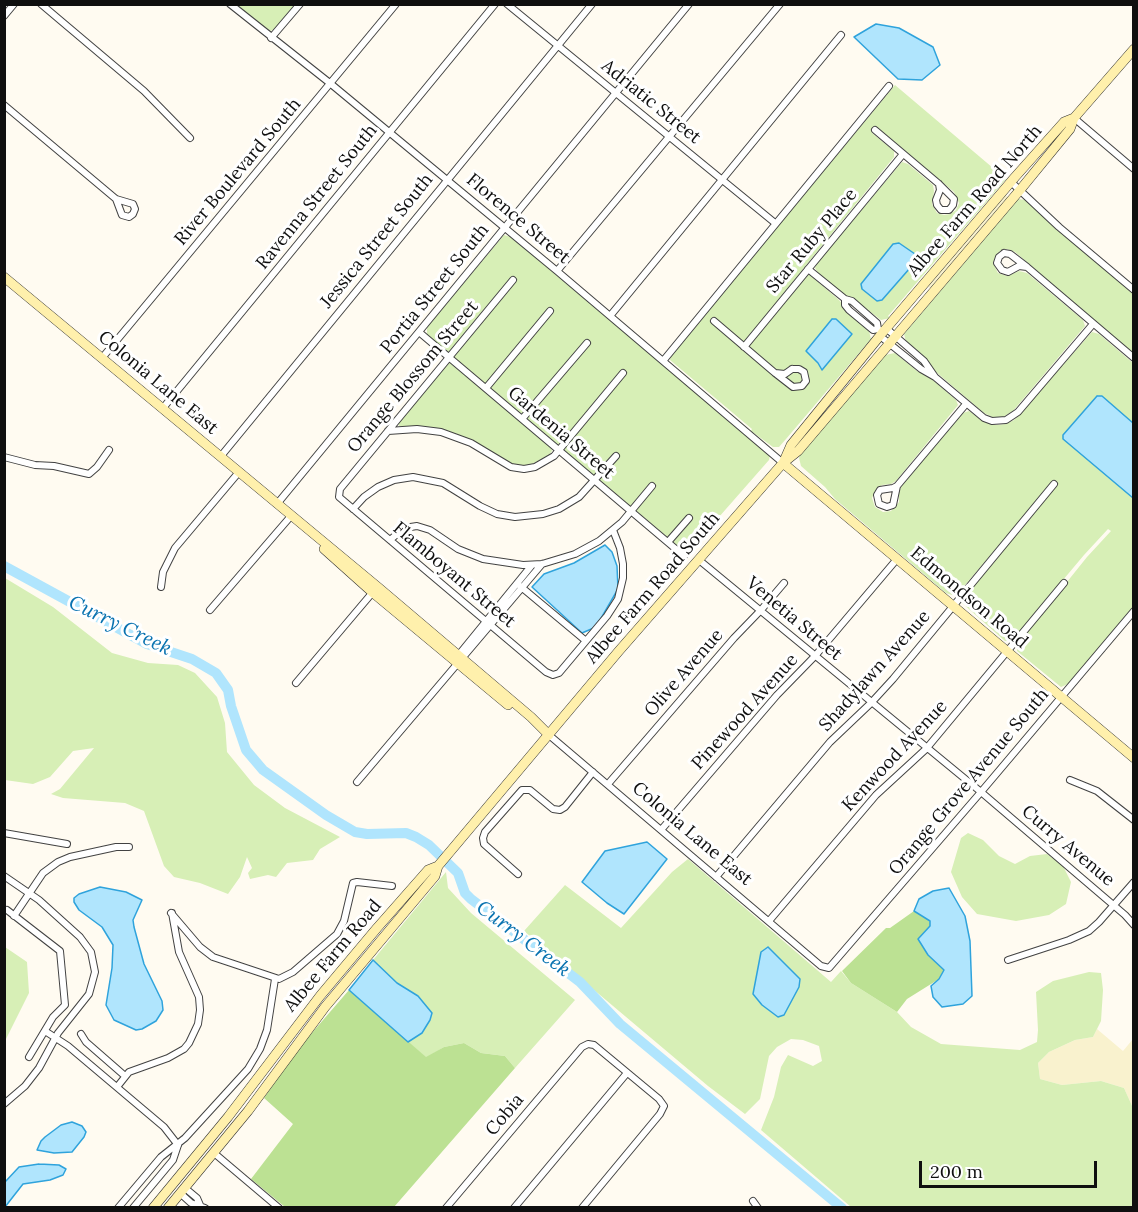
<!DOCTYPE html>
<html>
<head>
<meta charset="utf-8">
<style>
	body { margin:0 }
	#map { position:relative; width:1138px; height:1212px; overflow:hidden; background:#fffbf1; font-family:Lora,serif }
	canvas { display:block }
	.frame { position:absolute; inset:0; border:6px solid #0f0f0f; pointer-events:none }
	.scale { position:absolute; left:919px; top:1161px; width:178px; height:27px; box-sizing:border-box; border:3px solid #0f0f0f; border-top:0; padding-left:8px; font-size:18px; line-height:21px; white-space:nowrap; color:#0f0f0f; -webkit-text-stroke:4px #fff; paint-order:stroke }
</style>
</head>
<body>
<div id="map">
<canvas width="1138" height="1212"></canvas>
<div class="frame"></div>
<div class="scale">200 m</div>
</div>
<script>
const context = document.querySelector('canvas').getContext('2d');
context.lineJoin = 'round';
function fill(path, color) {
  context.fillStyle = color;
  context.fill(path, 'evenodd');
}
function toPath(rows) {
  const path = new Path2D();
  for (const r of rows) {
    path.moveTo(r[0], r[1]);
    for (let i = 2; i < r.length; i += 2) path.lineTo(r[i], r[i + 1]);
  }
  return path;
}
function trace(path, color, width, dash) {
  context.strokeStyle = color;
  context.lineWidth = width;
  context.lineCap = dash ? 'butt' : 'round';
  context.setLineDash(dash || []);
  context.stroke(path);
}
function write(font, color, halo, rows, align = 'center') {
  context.font = font + ' Lora,serif';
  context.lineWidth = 6;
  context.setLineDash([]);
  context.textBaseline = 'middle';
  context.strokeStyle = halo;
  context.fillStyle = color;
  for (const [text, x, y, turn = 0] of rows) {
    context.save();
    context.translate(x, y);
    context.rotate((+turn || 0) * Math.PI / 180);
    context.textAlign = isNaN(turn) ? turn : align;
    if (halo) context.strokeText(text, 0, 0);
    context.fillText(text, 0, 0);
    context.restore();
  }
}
const farmland = toPath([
	[1005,195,1009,198,931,289,927,286],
	[1097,1029,1123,1051,1133,1039,1133,1108,1124,1088,1101,1081,1062,1085,1040,1079,1038,1063,1049,1052,1075,1040,1093,1037]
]);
const green = toPath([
	[236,5,296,5,275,29,270,31],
	[895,85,1006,179,888,316,890,318,881,320,860,304,844,295,818,273,815,268,816,264,902,162,908,164,933,185,934,191,932,204,937,213,944,215,950,214,956,210,959,203,954,192,877,127,872,133,894,151,894,157,803,269,839,300,850,314,869,331,871,339,786,439,779,447,773,447,751,431,752,429,670,360,671,355],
	[1018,199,1026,200,1133,294,1133,353,1015,252,1007,249,1000,251,995,257,993,263,998,273,1007,276,1019,271,1027,273,1083,320,1085,326,1013,411,1003,417,992,417,984,413,936,372,906,342,904,334],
	[504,235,511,237,770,455,769,460,690,550,684,551,427,335,427,327],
	[1092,332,1099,334,1133,363,1133,607,1068,684,1061,687,1017,651,1018,643,1087,557,1111,531,1108,529,1084,555,1016,636,1009,641,1005,641,961,602,1056,483,1055,480,959,592,952,595,946,593,835,499,825,487,801,466,799,458,800,455,885,355,895,353,917,371,932,379,956,400,958,405,896,481,891,484,882,485,875,491,872,498,875,507,883,512,891,511,899,502,899,492,902,485,963,413,969,411,985,422,996,425,1006,424,1014,420],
	[450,363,551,447,552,451,549,455,530,465,514,465,507,462,475,442,457,434,431,427,399,426,398,423,446,364],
	[5,578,53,607,112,653,148,663,178,665,195,673,217,697,225,723,227,752,254,785,285,808,340,837,320,849,313,860,287,863,276,877,268,875,250,879,248,873,252,868,247,857,240,877,228,894,200,883,174,877,164,866,144,811,125,803,63,798,51,794,60,789,94,748,73,751,50,777,33,784,5,780],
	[968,833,983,840,999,856,1015,864,1030,856,1047,854,1063,866,1071,882,1066,904,1049,915,1016,921,977,914,962,897,951,872,961,838],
	[688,859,831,982,841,971,851,983,897,1012,911,1027,941,1044,1020,1050,1037,1042,1038,1030,1036,992,1053,981,1089,972,1101,973,1103,990,1101,1021,1093,1037,1075,1040,1049,1052,1038,1063,1040,1079,1062,1085,1101,1081,1124,1088,1133,1108,1133,1207,851,1207,761,1130,774,1097,781,1067,788,1055,813,1066,822,1061,819,1046,803,1040,791,1039,777,1047,769,1056,760,1099,745,1114,708,1086,524,931,565,885,621,928,672,872],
	[446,872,448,888,471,913,575,1000,515,1068,505,1056,481,1053,464,1043,444,1047,426,1058,408,1042,422,1033,418,996,397,983,373,960],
	[5,947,27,962,29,993,5,1041]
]);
const forest = toPath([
	[914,911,930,921,930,926,918,939,928,955,944,970,939,979,907,999,897,1012,851,983,842,971,886,928,890,928],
	[349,990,426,1057,444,1047,464,1043,481,1053,505,1056,515,1068,394,1207,285,1207,251,1179,293,1124,264,1098,298,1049]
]);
const water = toPath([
	[876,24,899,28,933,47,940,65,922,80,898,79,854,37,876,24],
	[899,243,915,254,917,260,882,300,877,301,862,289,861,284,893,244,899,243],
	[832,319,836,319,852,334,822,370,818,363,806,351,832,319],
	[1097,396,1102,396,1133,423,1133,498,1063,439,1063,435,1097,396],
	[605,545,612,552,617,566,618,589,596,627,582,633,532,587,544,574,574,563,605,545],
	[647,842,667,859,624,914,607,903,582,882,605,851,647,842],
	[100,887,126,892,142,900,133,920,134,927,144,964,162,1001,163,1010,156,1021,142,1029,136,1030,114,1020,106,1005,112,968,113,945,102,927,79,910,74,902,74,898,79,894,100,887],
	[949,888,965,916,970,941,972,996,963,1004,942,1007,933,997,931,986,939,979,944,970,928,955,918,939,930,926,930,921,914,911,919,899,933,891,949,888],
	[768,947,800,979,799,987,784,1015,778,1017,762,1005,753,994,761,952,768,947],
	[373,960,397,983,418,996,432,1013,430,1020,422,1033,408,1042,349,990,373,960],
	[72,1122,82,1126,86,1132,84,1137,72,1152,54,1153,37,1150,41,1141,45,1137,61,1125,72,1122],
	[39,1164,59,1165,66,1169,63,1175,50,1180,23,1184,5,1207,5,1182,19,1167,39,1164]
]);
const river = toPath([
	[4,566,147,644,192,659,216,673,228,690,231,706,246,750,263,770,326,815,355,832,367,834,406,833,416,837,429,845,458,873,465,893,471,899,580,982,620,1024,842,1208]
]);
const street = toPath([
	[41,4,144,91,190,138],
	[230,4,331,84,557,271,783,463],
	[507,4,775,223],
	[4,16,14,4],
	[271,38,300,4],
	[4,105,116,199],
	[1074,118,1134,169],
	[875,130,939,184],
	[1011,182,1059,227,1134,290],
	[939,184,954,199,953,205,949,210,941,210,937,205,936,200,940,190,939,184],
	[116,199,133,204,135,209,133,214,129,217,122,215,116,199],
	[1004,253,1010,254,1027,267,1019,266,1008,272,1002,270,997,263,999,257,1004,253],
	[1027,267,1134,358],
	[808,269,845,299],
	[557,271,780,4],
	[513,280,340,489,339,497,546,672,553,675,559,673,607,616,618,599,623,578,623,564,620,548,613,530],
	[610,316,841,35],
	[714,321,775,373],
	[878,329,873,330,849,310,845,305,845,299,852,301,877,323,878,329,883,332],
	[419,332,684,556],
	[880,336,921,369,935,377,924,361,887,329],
	[744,347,903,154],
	[102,358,396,4],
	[663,361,889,86],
	[792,369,799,369,804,372,806,381,802,386,793,387,775,373,785,374,792,369],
	[935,377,984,418,992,421,1006,420,1018,412,1093,324],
	[486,388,550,311],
	[163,408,495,4],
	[522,419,587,343],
	[388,431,417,429,441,432,471,443,511,467,524,469,535,467,554,456,623,373],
	[221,456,592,4],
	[4,457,35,465,54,466,89,474,97,467,109,450],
	[897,486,966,404],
	[897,486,893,505,887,507,879,504,877,495,880,490,893,488,897,486],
	[277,504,689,4],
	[353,509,364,497,378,487,394,480,413,477,443,483,480,506,497,514,515,517,543,514,559,509,579,497,616,456],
	[390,540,404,528,417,526,430,530,458,549,483,559,523,565,542,564,575,554,599,541,622,522,652,486],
	[668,542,689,518],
	[699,560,981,792,1125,915,1134,925],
	[520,586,586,641],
	[161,587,163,572,175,548,239,472],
	[210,610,291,516],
	[457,657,532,565],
	[296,683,373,592],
	[549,735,821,966,829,968,981,792,1134,611],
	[1070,780,1097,791,1134,820],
	[357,782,542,564],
	[608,784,734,638,761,610,784,583],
	[661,830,777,695,815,656,897,559],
	[4,833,67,844],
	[518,874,484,844,483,838,485,832,522,790,530,790,553,809,560,810,565,807,593,772],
	[4,876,39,900,80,937,91,952,95,972,89,994,58,1033,39,1068,25,1086,4,1104],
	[716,877,830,742,871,703,893,679,1054,484],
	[7,910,60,951,65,1005,53,1017,29,1057],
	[171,913,200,947,213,957,279,979,293,972,337,934,344,921,353,883,357,882,392,886],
	[14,916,43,873,58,862,70,857,116,847,129,847],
	[769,921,876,795,926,749,1064,583],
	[1008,960,1069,940,1089,931,1099,922,1134,882],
	[45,1031,68,1046,164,1127,178,1145],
	[81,1034,86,1042,125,1076],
	[117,1087,129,1072,168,1058,184,1049,189,1043,198,1024,200,1010,199,997,179,952,172,913],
	[214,1153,279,1208],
	[185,1188,197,1198,200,1205],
	[180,1193,191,1203,205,1208],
	[753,1201,758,1208],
	[118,1208,161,1157,185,1138,248,1069,260,1049,267,1030,275,979],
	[133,1208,173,1160,178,1145],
	[446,1208,582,1047,588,1044,594,1045,659,1099,664,1106,660,1114,582,1208],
	[514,1208,627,1073]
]);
const secondary = toPath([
	[4,277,379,588,531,717,549,735],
	[784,461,791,445,883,332,1015,177,1064,122,1074,118],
	[783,463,1134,758],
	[324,549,372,592,508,705],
	[153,1208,228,1117,320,996,377,928,428,870,438,866,618,652,783,463,798,451,1020,190,1070,129,1074,118,1134,49],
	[168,1208,248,1111,325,1007,435,876,438,866]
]);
const streetNames = [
	["Adriatic Street",651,102,39],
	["River Boulevard South",238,172,-50],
	["Ravenna Street South",317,197,-51],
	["Albee Farm Road North",975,201,-49],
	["Florence Street",518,219,40],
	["Jessica Street South",377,241,-51],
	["Star Ruby Place",812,241,-50],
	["Portia Street South",435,289,-51],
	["Orange Blossom Street",413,377,-50],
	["Colonia Lane East",158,383,40],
	["Gardenia Street",561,433,40],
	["Flamboyant Street",454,575,40],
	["Albee Farm Road South",653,588,-49],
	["Edmondson Road",969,598,40],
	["Venetia Street",794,619,40],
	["Shadylawn Avenue",875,671,-48],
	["Olive Avenue",684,673,-49],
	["Pinewood Avenue",745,712,-48],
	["Kenwood Avenue",895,756,-47],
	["Orange Grove Avenue South",969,782,-50],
	["Colonia Lane East",692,834,40],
	["Curry Avenue",1068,846,40],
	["Albee Farm Road",333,956,-50],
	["Cobia",505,1115,-50]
];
const waterNames = [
	["Curry Creek",120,626,26],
	["Curry Creek",523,939,37]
];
fill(farmland, '#f9f2ce');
fill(green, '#d7efb6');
fill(forest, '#bce193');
fill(water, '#b0e5fd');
trace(water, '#2fa3dc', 1.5);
trace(river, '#b0e5fd', 10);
trace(street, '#424242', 8);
trace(secondary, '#313131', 10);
trace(street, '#fff', 6);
trace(secondary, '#fff0ac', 9);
write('18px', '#0f0f0f', '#fff', streetNames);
write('italic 20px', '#0a73b0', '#fff', waterNames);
</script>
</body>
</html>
